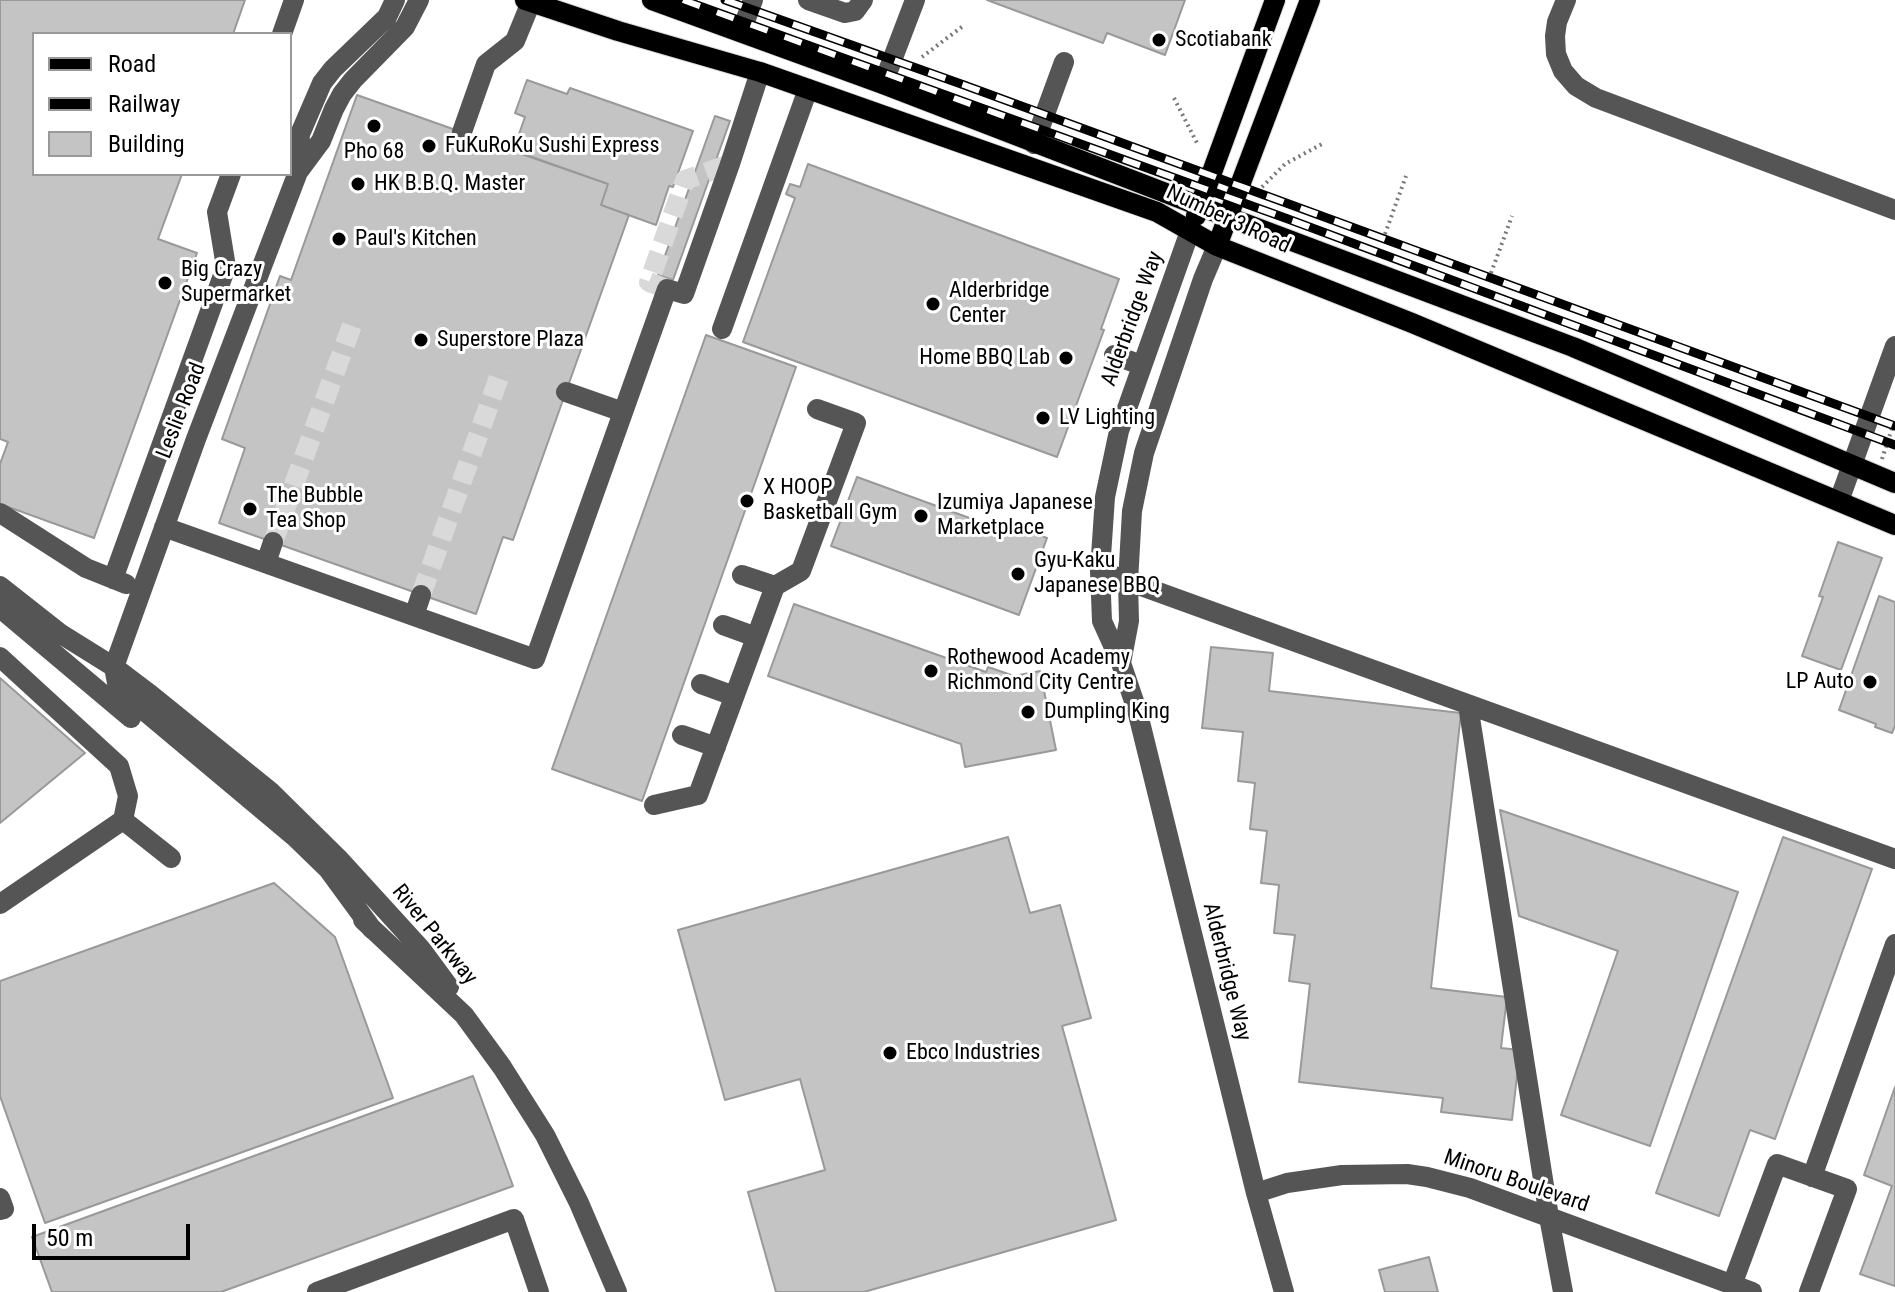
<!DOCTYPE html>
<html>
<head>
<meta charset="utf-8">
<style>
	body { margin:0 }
	#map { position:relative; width:1895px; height:1292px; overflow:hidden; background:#fff; font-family:"Roboto Condensed",sans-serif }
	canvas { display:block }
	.legend { position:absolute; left:32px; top:32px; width:260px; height:144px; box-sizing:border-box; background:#fff; border:2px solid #999; margin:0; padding:10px 14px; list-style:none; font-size:24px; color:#000 }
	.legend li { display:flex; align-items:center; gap:16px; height:40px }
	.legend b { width:40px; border:2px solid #999 }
	.scale { position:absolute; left:32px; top:1224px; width:158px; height:36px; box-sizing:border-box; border:4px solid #000; border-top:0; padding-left:10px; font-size:24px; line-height:28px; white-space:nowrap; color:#000; -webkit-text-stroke:6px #fff; paint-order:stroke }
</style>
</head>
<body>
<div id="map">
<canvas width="1895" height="1292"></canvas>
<ul class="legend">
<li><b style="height:10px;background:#000"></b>Road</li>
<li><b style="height:10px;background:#000"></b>Railway</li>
<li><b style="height:22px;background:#c4c4c4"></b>Building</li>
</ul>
<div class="scale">50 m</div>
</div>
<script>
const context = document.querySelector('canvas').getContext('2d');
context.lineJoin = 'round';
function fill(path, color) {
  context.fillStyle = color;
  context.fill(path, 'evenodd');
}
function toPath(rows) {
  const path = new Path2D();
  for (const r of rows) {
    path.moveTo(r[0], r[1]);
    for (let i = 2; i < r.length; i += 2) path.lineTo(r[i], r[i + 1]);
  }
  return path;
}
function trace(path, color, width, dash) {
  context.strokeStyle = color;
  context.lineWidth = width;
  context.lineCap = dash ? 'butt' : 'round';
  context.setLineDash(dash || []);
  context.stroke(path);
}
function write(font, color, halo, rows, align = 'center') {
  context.font = font + ' "Roboto Condensed",sans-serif';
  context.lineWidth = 6;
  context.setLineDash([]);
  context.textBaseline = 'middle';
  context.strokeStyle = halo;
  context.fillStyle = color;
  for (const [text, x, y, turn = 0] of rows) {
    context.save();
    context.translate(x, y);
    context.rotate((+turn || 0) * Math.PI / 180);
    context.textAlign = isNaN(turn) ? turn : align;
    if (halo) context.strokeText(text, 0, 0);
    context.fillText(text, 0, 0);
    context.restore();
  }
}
const building = toPath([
	[0,0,245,0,233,34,34,34,34,174,182,174,158,239,197,253,94,538,0,504,0,464,8,442,0,439,0,0],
	[987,0,1185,0,1165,55,1107,33,1103,43,987,0],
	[527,80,567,94,570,88,693,131,673,187,669,186,656,225,601,205,608,184,513,151,525,117,515,113,527,80],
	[357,95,608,184,601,205,629,215,513,540,503,537,476,614,219,523,245,448,222,439,280,276,291,280,357,95],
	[715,116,730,121,673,280,658,275,715,116],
	[808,164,1119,279,1101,329,1104,330,1057,457,743,342,795,198,786,194,790,184,800,187,808,164],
	[706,335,796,367,642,801,552,769,706,335],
	[857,477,1008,532,1011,525,1047,538,1019,615,831,546,857,477],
	[1838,542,1882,558,1841,670,1802,656,1823,597,1819,596,1838,542],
	[1879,596,1895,602,1895,726,1892,733,1875,727,1876,724,1839,710,1879,596],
	[794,604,986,672,988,667,1014,676,1040,671,1056,750,965,767,961,744,768,676,794,604],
	[1211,647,1273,653,1269,691,1461,713,1431,988,1507,997,1501,1048,1520,1050,1512,1120,1441,1112,1443,1098,1299,1082,1310,984,1289,981,1295,935,1274,933,1279,885,1261,883,1267,831,1250,829,1255,783,1238,781,1243,732,1202,728,1211,647],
	[0,678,85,753,0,823,0,678],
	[1500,810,1738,892,1650,1146,1561,1115,1618,951,1519,916,1500,810],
	[1008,837,1030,913,1060,905,1091,1018,1062,1026,1116,1220,864,1292,776,1292,748,1192,825,1170,800,1079,725,1100,678,930,1008,837],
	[1783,837,1872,869,1775,1139,1750,1130,1719,1216,1656,1193,1783,837],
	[274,883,335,937,393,1098,45,1223,0,1096,0,981,274,883],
	[473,1076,513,1186,221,1292,52,1292,32,1237,473,1076],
	[1895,1087,1895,1286,1860,1274,1892,1186,1864,1175,1895,1087],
	[1429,1257,1438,1292,1385,1292,1379,1270,1429,1257]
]);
const minorTunnel = toPath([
	[667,289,649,282,685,180,730,164],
	[273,542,355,317],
	[421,595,502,369]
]);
const path = toPath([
	[922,57,963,26],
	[1174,98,1198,145],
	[1262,187,1285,164,1322,144],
	[1385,234,1406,176],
	[1491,273,1512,216],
	[1882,459,1895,419]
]);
const minor = toPath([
	[808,0,845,13,855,11,863,0],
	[1566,0,1557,22,1555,36,1556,54,1563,71,1576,86,1596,98,1895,210],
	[741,32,753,0],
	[282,34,294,0],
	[883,84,915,0],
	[462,132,486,64,515,41,531,2],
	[1034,144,1064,62],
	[298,172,300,134,322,83,333,69,387,17,395,0],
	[1190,231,1119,431,1105,497,1100,571,1102,621,1121,663,1137,710,1256,1193,1284,1292],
	[722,329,808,89],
	[1114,355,1141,365],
	[566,392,623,412],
	[1839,501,1895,346],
	[0,513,86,568,126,584],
	[164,527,535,659,667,289,684,294,730,164,760,72],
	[266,563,273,542],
	[1100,571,1895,859],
	[742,575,775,586],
	[113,579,226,267,217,212,231,174],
	[0,586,61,634,114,667,151,695,271,792,338,858,421,949,449,987],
	[0,608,131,718],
	[414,616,421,595],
	[723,625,756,637],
	[0,657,119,766,128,796,123,820,0,904],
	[1121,663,1129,621,1128,582,1132,511,1144,453,1203,279,1217,246],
	[701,684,734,696],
	[1468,705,1549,1217,1563,1292],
	[682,735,716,747],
	[654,805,698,795,775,586,801,571,856,423,817,409],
	[123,820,171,858],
	[363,920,464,1015,502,1067,545,1135,579,1203,617,1292],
	[372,929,328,869,295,837,122,692,117,683,114,667,196,439,298,172,321,141,334,109,342,94,353,80,405,27,419,0],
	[1812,1177,1895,944],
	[1256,1193,1287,1183,1342,1175,1407,1174,1427,1177,1470,1188,1752,1292],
	[0,1198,4,1209,0,1210],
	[1732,1285,1777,1164,1847,1189,1809,1292],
	[317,1292,514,1219,539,1292]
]);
const major = toPath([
	[525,0,618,31,760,72,1157,212,1217,246,1412,323,1895,525],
	[652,0,883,84,1228,217,1573,347,1895,483],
	[1196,216,1275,0],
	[1217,246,1310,0]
]);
const rail = toPath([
	[683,0,1288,219,1895,445],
	[725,0,964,85,1895,426]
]);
const markers = [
	[1159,40,8,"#000"],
	[374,126,8,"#000"],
	[429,146,8,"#000"],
	[358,184,8,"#000"],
	[339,239,8,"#000"],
	[165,283,8,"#000"],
	[933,304,8,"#000"],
	[421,340,8,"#000"],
	[1066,358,8,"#000"],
	[1043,418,8,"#000"],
	[747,501,8,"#000"],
	[250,509,8,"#000"],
	[921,516,8,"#000"],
	[1018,574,8,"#000"],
	[931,671,8,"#000"],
	[1870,682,8,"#000"],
	[1028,712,8,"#000"],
	[890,1053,8,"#000"]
];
const poiNames = [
	["Scotiabank",1175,40],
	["FuKuRoKu Sushi Express",445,146],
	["Pho 68",374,152,"center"],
	["HK B.B.Q. Master",374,184],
	["Paul's Kitchen",355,239],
	["Big Crazy",181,270],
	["Supermarket",181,295],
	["Alderbridge",949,291],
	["Center",949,316],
	["Superstore Plaza",437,340],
	["Home BBQ Lab",1050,358,"right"],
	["LV Lighting",1059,418],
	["X HOOP",763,488],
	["Basketball Gym",763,513],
	["The Bubble",266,496],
	["Tea Shop",266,521],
	["Izumiya Japanese",937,503],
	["Marketplace",937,528],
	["Gyu-Kaku",1034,561],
	["Japanese BBQ",1034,586],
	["Rothewood Academy",947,658],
	["Richmond City Centre",947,683],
	["LP Auto",1854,682,"right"],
	["Dumpling King",1044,712],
	["Ebco Industries",906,1053]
];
const streetNames = [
	["Number 3 Road",1228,220,25],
	["Alderbridge Way",1133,319,-70],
	["Leslie Road",182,411,-69],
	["River Parkway",434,935,51],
	["Alderbridge Way",1226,972,76],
	["Minoru Boulevard",1516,1182,19]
];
fill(building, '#c4c4c4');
trace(building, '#999', 2);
trace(minorTunnel, '#d9d9d9', 20, [20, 10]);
trace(major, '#dbdbdb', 22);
trace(path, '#777', 4, [2, 4]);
trace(minor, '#555', 20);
trace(major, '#000', 20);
trace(rail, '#000', 9);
trace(rail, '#fff', 6, [18]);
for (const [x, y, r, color] of markers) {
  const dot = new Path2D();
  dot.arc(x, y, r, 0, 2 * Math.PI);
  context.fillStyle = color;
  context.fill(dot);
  trace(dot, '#fff', 3);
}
write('22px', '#000', '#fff', poiNames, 'left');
write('22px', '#000', '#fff', streetNames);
</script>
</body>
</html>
